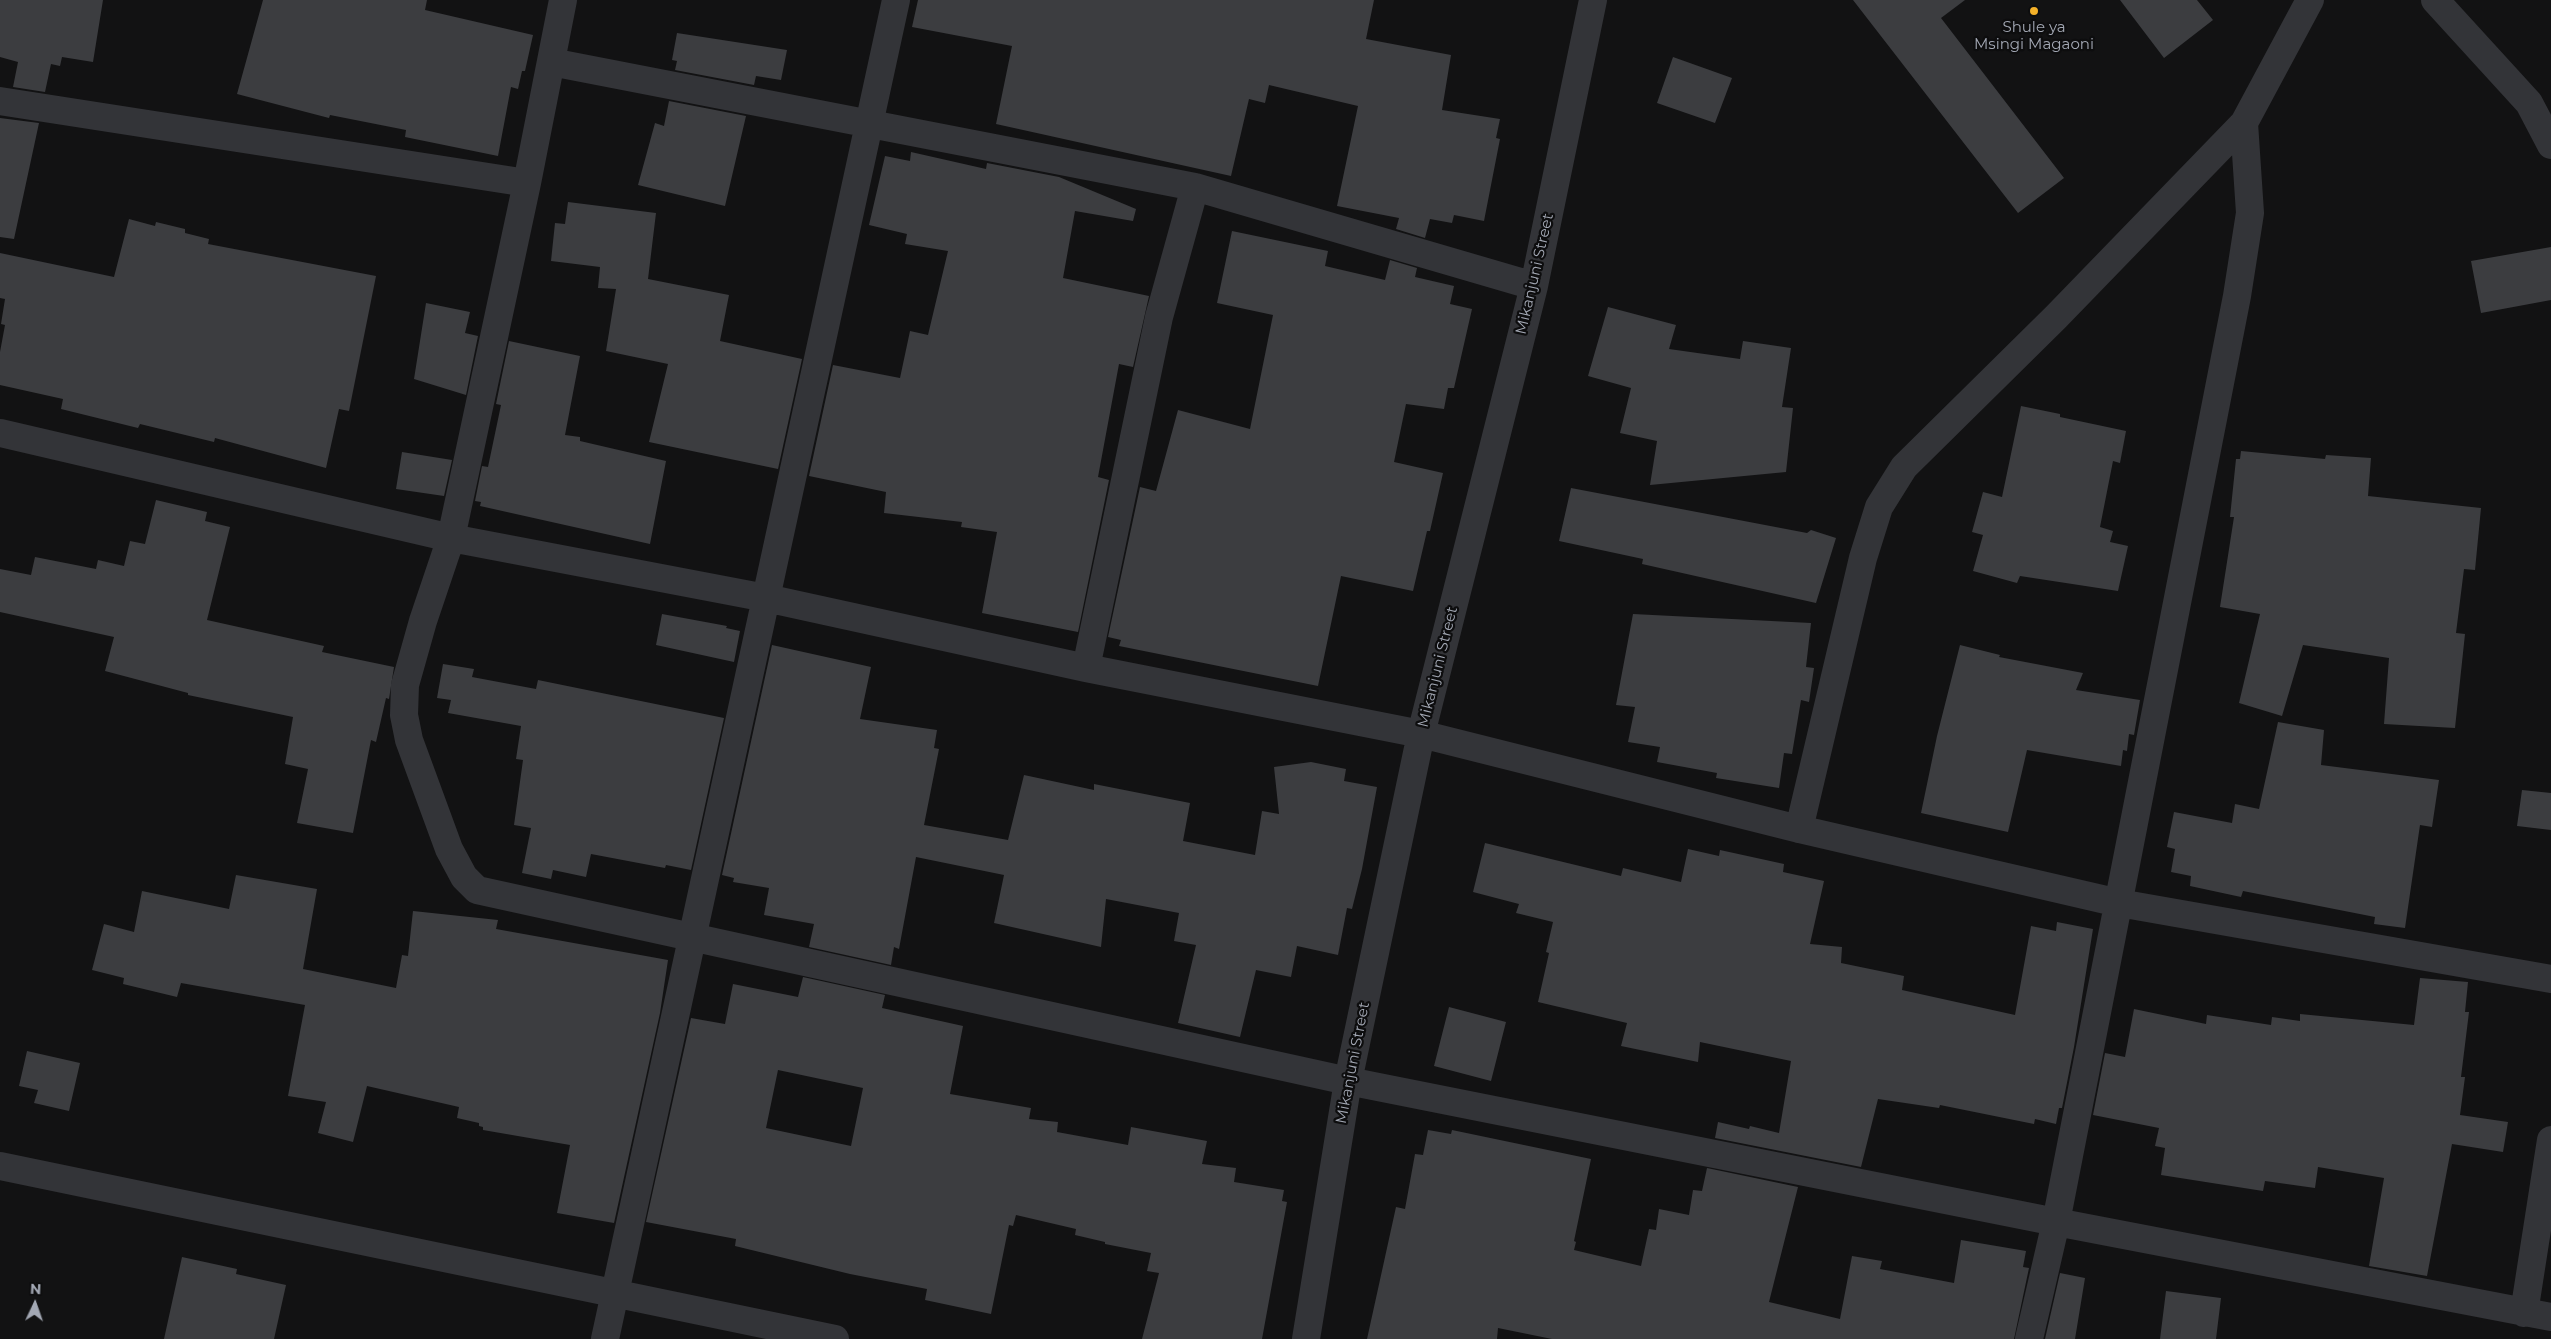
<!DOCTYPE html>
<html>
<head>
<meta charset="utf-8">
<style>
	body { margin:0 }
	#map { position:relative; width:2551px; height:1339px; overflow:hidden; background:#121213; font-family:Montserrat,sans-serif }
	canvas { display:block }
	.north { position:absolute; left:10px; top:1279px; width:50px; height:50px; -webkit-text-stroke:4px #0d0d0e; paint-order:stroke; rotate:3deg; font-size:14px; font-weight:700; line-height:20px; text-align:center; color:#a3a8b4 }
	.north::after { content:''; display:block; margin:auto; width:18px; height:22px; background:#a3a8b4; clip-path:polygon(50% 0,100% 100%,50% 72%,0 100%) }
</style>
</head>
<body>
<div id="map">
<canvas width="2551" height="1339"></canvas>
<div class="north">N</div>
</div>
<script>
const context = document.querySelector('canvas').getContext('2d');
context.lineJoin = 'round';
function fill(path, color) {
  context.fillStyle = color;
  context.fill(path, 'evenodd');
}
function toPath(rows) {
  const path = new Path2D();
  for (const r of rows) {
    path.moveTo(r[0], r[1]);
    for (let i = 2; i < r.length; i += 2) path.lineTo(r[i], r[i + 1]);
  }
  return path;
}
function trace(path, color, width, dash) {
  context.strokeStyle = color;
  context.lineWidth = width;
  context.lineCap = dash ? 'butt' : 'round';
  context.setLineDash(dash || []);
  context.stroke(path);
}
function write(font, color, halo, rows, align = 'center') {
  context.font = font + ' Montserrat,sans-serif';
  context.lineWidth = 4.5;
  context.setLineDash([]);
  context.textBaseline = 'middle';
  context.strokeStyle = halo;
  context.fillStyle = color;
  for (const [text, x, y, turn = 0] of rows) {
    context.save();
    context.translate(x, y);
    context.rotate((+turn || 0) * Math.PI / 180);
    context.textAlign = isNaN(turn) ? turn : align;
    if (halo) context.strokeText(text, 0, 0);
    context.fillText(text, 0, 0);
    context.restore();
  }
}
const building = toPath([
	[0,0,103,0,93,62,62,57,60,66,51,64,45,92,13,87,18,62,0,57],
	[263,0,427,0,425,10,533,35,525,71,522,71,518,89,511,87,498,156,405,137,406,130,330,115,329,118,237,94],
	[918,0,1374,0,1366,39,1451,55,1442,110,1500,119,1496,138,1500,139,1484,221,1454,215,1452,223,1430,219,1425,238,1396,229,1399,218,1337,206,1358,106,1269,85,1265,103,1249,99,1231,176,996,124,1012,46,912,27],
	[1853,0,1965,0,1941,18,2064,178,2018,213],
	[2120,0,2197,0,2213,20,2164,58],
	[677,33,787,50,781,80,756,76,754,85,675,70,677,61,672,60],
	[1673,57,1732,78,1715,123,1657,103],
	[669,101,746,116,725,206,638,185,655,123,664,126],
	[0,118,39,123,14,239,0,237],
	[911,152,986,169,987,163,1059,177,1136,209,1133,221,1075,211,1063,278,1149,296,1133,367,1119,364,1098,477,1109,480,1078,632,982,613,997,532,961,527,962,522,884,513,886,492,809,476,833,365,900,378,910,331,928,335,948,251,905,244,907,234,869,225,885,156,910,161],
	[568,202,656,213,648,279,729,295,720,341,802,359,778,469,649,442,668,364,606,351,616,289,598,288,600,267,551,261,555,223,565,224],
	[129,219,155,226,156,222,185,229,185,233,209,239,208,244,376,276,349,411,339,409,326,468,215,438,214,442,140,424,138,428,61,409,63,399,0,385,0,352,5,325,1,324,5,299,0,298,0,253,114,277],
	[1232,231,1328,251,1325,266,1385,280,1390,260,1417,268,1415,277,1454,286,1450,304,1472,309,1454,388,1448,388,1444,409,1406,404,1394,462,1443,473,1430,531,1427,531,1413,591,1341,576,1318,686,1119,646,1121,640,1108,637,1140,487,1156,491,1178,410,1250,429,1273,315,1217,303],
	[2551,247,2551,300,2481,313,2471,261],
	[426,303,470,312,465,333,478,336,466,395,414,379],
	[1608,307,1676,325,1669,349,1740,359,1743,341,1791,348,1782,407,1793,408,1786,472,1650,485,1657,441,1620,433,1631,388,1588,376],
	[509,341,580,356,565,435,580,437,580,441,666,461,650,544,480,506,481,502,475,501,482,466,488,467,501,405,496,404],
	[2021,406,2060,414,2060,417,2126,431,2120,463,2113,461,2100,527,2113,531,2110,542,2128,546,2118,591,2020,576,2017,583,1973,571,1983,535,1972,532,1983,492,2002,497],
	[2241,451,2325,459,2326,455,2371,458,2368,496,2481,508,2475,570,2464,569,2456,633,2465,634,2455,728,2384,724,2389,658,2303,645,2282,716,2239,703,2260,614,2220,607,2234,517,2230,517,2236,459,2240,459],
	[402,452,452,460,444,496,396,489],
	[1571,488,1807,533,1811,530,1836,538,1816,603,1642,564,1643,559,1559,541],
	[156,500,207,512,205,521,230,527,207,620,324,646,322,652,394,667,389,699,386,698,376,742,371,740,353,833,297,823,308,769,285,764,293,717,188,695,188,693,105,671,114,637,0,612,0,569,31,575,35,557,96,569,98,560,124,566,130,541,145,544],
	[662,614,727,626,726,628,740,631,734,662,656,645],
	[1633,614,1811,623,1806,667,1814,668,1809,702,1801,700,1792,754,1784,753,1779,788,1716,778,1717,773,1657,762,1660,747,1628,742,1635,707,1616,705],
	[772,645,871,667,860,719,937,730,934,748,939,749,924,825,1008,840,1024,775,1094,790,1094,784,1190,803,1183,841,1255,855,1262,811,1279,814,1274,767,1311,762,1346,769,1344,781,1377,787,1362,869,1352,909,1347,908,1338,955,1297,946,1291,977,1256,970,1240,1037,1178,1023,1196,945,1174,941,1179,913,1106,899,1101,947,994,923,1004,875,916,857,899,949,894,947,891,965,809,947,814,924,764,915,769,888,733,882,734,878,722,875],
	[1960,645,2000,655,1999,657,2083,673,2076,690,2140,700,2134,735,2129,734,2127,751,2123,750,2121,766,2027,750,2008,832,1921,813,1937,736],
	[443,664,474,669,472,677,536,689,538,680,724,718,691,870,666,865,665,868,591,854,586,877,553,870,551,879,522,873,531,828,514,825,523,760,516,759,521,726,448,713,451,700,437,698],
	[2278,722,2324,730,2321,765,2439,780,2432,827,2420,825,2405,928,2374,924,2375,917,2243,891,2241,897,2190,886,2191,876,2171,872,2175,849,2167,847,2174,812,2232,823,2235,804,2259,809],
	[2522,790,2551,793,2551,830,2517,826],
	[1485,843,1621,876,1623,868,1681,882,1688,849,1719,856,1720,850,1784,864,1783,872,1824,881,1810,944,1842,947,1841,963,1904,976,1902,990,2015,1015,2031,926,2056,931,2057,922,2093,929,2074,1047,2062,1108,2059,1108,2056,1124,2035,1119,2034,1124,1940,1105,1939,1108,1878,1099,1861,1167,1715,1138,1718,1122,1749,1129,1750,1126,1779,1133,1791,1061,1700,1042,1698,1062,1621,1046,1627,1023,1538,1002,1549,953,1546,952,1553,922,1516,913,1519,904,1473,892],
	[236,875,317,889,303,969,396,988,402,955,408,956,413,911,498,920,496,929,668,960,660,1013,614,1223,557,1213,570,1145,483,1130,483,1127,479,1126,479,1123,457,1118,459,1107,367,1086,353,1142,318,1133,326,1102,288,1096,305,1005,181,983,177,997,123,984,124,978,92,970,104,924,134,932,142,891,229,909],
	[803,977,885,995,882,1008,963,1026,950,1094,1031,1108,1029,1119,1058,1122,1057,1132,1128,1145,1131,1127,1207,1141,1202,1164,1236,1168,1234,1182,1284,1190,1282,1201,1287,1202,1262,1339,1142,1339,1159,1273,1147,1271,1151,1253,1105,1244,1105,1242,1075,1235,1076,1229,1016,1215,1013,1226,1009,1225,991,1314,925,1300,927,1289,850,1274,735,1246,736,1239,646,1222,691,1018,725,1024,733,984,798,997],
	[778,1070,863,1088,851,1146,766,1128],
	[2420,978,2468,982,2465,1012,2469,1012,2461,1077,2465,1077,2460,1115,2508,1122,2503,1152,2452,1144,2427,1276,2369,1266,2384,1178,2318,1167,2315,1188,2265,1181,2263,1191,2161,1175,2165,1148,2155,1146,2159,1128,2093,1115,2105,1053,2125,1057,2134,1009,2206,1024,2207,1015,2271,1025,2272,1017,2300,1021,2300,1014,2414,1025],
	[1449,1007,1506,1022,1491,1081,1434,1066],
	[27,1051,80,1063,69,1111,34,1103,38,1090,19,1086],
	[1428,1130,1451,1134,1452,1130,1591,1159,1574,1241,1576,1242,1574,1250,1641,1266,1649,1229,1656,1230,1659,1209,1689,1215,1693,1190,1702,1191,1707,1168,1798,1187,1769,1302,1840,1319,1852,1256,1882,1261,1880,1269,1954,1283,1961,1240,2026,1251,2023,1267,2029,1268,2014,1339,1552,1339,1498,1328,1497,1339,1367,1339,1396,1207,1405,1209,1415,1154,1423,1155],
	[182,1257,237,1269,236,1274,286,1285,274,1339,164,1339],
	[2060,1273,2085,1278,2075,1339,2045,1339],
	[2166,1291,2221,1298,2216,1339,2160,1339]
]);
const minor = toPath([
	[563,0,527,183,451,538,423,621,405,685,404,715,409,740,449,849,464,877,477,890,1348,1081,2056,1222,2551,1317],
	[2435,0,2529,103,2551,145],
	[551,62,1195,187,1534,286],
	[0,101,527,183],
	[0,433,451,538,766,598,1086,668,1421,734,1799,829,2119,903,2551,979],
	[1086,668,1159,317,1195,187],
	[1799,829,1863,558,1879,507,1904,467,2056,317,2244,123,2310,0],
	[0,1166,835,1339],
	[2524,1313,2551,1140],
	[605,1339,896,0],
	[1306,1339,1348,1081,1421,734,1534,286,1593,0],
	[2029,1339,2056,1222,2237,296,2250,213,2244,123]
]);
const markers = [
	[2034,11,5,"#f4b129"]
];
const poiNames = [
	["Shule ya",2034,28],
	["Msingi Magaoni",2034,45]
];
const streetNames = [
	["Mikanjuni Street",1535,274,-77],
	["Mikanjuni Street",1438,667,-76],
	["Mikanjuni Street",1353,1063,-79]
];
fill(building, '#3c3d40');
trace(minor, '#333438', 28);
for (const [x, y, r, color] of markers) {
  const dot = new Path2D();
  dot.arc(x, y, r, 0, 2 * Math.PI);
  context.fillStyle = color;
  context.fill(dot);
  trace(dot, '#0d0d0e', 2);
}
write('15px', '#a3a8b4', '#0d0d0e', poiNames);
write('15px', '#a3a8b4', '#0d0d0e', streetNames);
</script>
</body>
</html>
